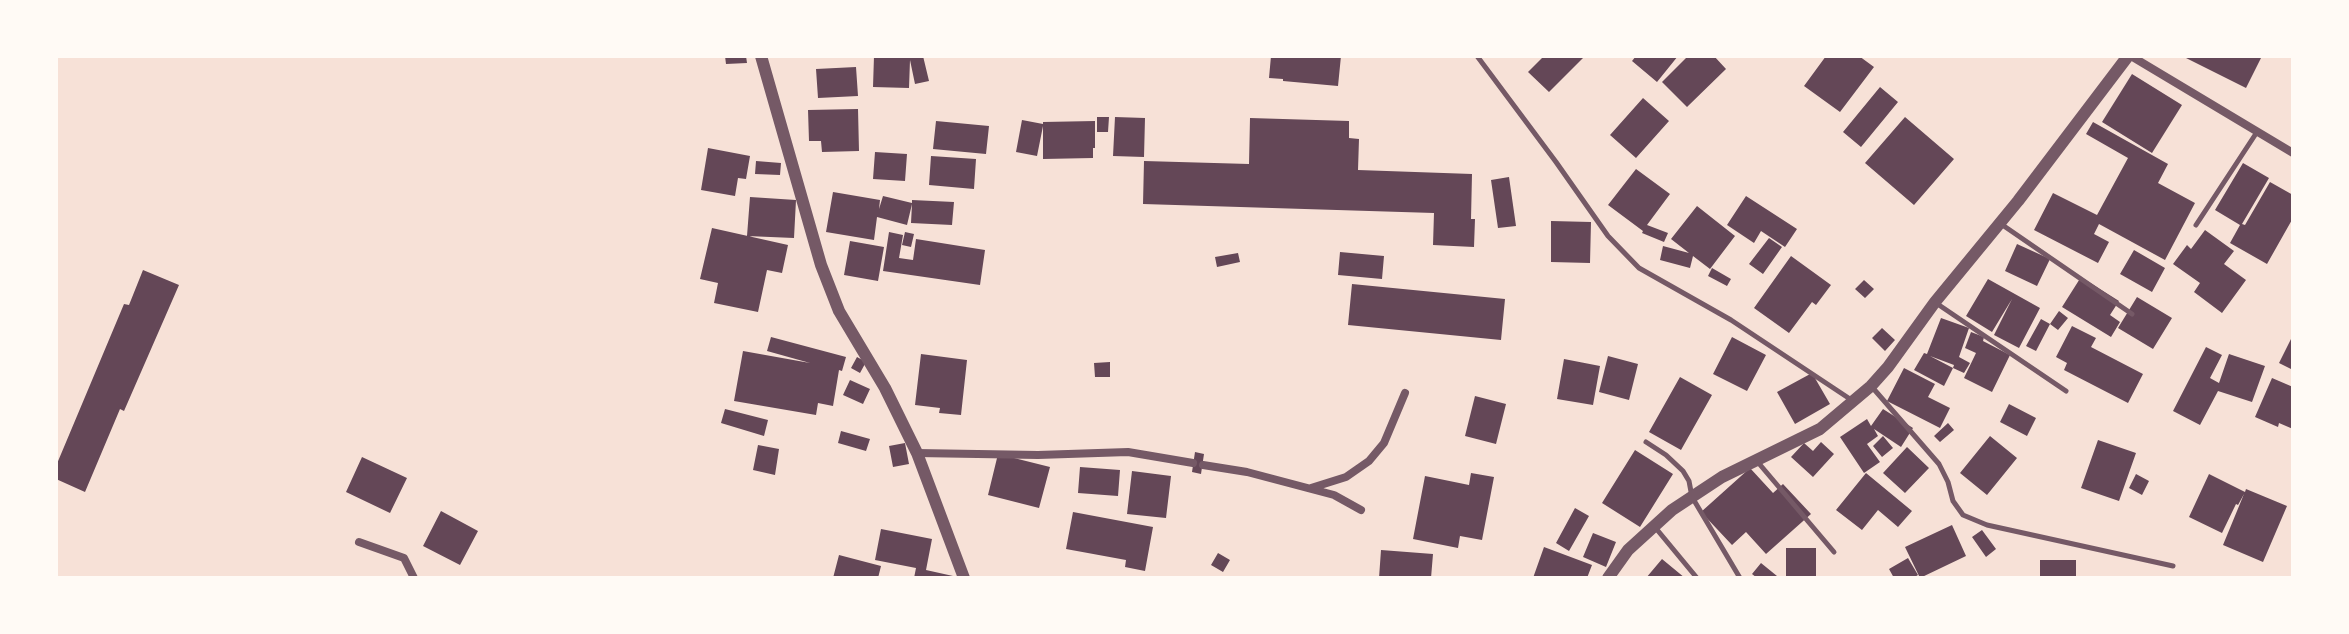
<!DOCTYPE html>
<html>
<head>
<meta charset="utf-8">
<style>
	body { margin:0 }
	#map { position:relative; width:2349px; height:634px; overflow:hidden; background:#f7e1d7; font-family:"Titillium Web",sans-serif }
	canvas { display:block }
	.frame { position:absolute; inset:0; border:58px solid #fffaf5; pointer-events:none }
</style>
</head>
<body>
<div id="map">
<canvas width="2349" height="634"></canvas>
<div class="frame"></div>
</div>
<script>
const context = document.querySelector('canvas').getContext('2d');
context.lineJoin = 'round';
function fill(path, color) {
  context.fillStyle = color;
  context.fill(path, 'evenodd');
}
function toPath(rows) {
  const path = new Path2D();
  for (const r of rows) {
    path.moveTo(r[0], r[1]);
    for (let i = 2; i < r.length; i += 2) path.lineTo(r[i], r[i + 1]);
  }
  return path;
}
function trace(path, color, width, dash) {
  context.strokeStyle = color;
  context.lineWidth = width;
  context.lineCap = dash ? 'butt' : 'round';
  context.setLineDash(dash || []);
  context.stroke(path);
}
const building = toPath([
	[725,56,746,56,747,63,726,64],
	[874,56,923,56,929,81,915,84,910,60,909,88,873,87],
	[1271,56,1341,56,1338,86,1283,81,1283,79,1269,78],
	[1544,56,1585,56,1549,92,1528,72],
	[1636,56,1678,56,1657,82,1632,61],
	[1688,56,1714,56,1726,69,1687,107,1662,82],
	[1826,56,1859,56,1874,67,1840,112,1804,86],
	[2182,56,2262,56,2246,88],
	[856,67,858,96,818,98,816,69],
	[2132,74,2182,105,2152,153,2102,122],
	[1880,87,1898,102,1861,147,1843,132],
	[1643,98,1669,121,1636,158,1610,135],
	[858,109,859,151,822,152,821,141,809,141,808,110],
	[1097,117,1109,117,1108,132,1097,132],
	[1115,117,1145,118,1144,157,1113,156],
	[1905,117,1954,159,1914,205,1865,163],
	[1250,118,1349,121,1349,138,1359,139,1358,170,1472,174,1471,219,1475,219,1474,247,1433,245,1434,213,1143,204,1144,161,1249,164],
	[1022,120,1043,124,1043,122,1095,121,1095,148,1093,148,1093,158,1043,159,1043,126,1037,156,1016,152],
	[936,121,989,126,986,154,933,149],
	[2093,122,2168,164,2158,183,2195,203,2165,260,2099,224,2094,234,2109,242,2098,263,2034,230,2053,193,2097,215,2128,158,2086,134],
	[708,148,750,156,746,179,738,178,735,196,701,190],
	[875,152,907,154,905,181,873,179],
	[931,156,976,159,974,189,929,185],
	[756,161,781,163,780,175,755,174],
	[2243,163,2269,178,2242,224,2245,225,2270,182,2293,195,2293,218,2267,264,2230,243,2240,225,2215,210],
	[1636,169,1670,194,1647,225,1668,233,1664,242,1642,233,1643,231,1608,205],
	[1509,177,1516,226,1498,228,1491,180],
	[833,192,880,200,879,209,883,196,912,203,912,200,954,202,952,225,911,223,912,204,907,225,877,217,874,240,826,232],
	[1746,196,1797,229,1785,247,1761,231,1754,243,1727,225],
	[750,197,796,200,794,238,747,236],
	[1697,206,1735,236,1710,269,1693,256,1690,268,1660,260,1663,246,1689,253,1671,239],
	[1551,221,1591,222,1590,263,1551,262],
	[712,228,788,245,782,273,767,270,758,312,714,303,718,283,700,279],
	[2205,230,2234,251,2224,264,2246,280,2222,313,2194,292,2200,283,2173,264,2187,245,2191,249],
	[889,232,903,235,899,258,913,260,916,239,985,250,980,285,883,271],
	[905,232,914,234,911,247,902,245],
	[1769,238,1782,247,1763,274,1749,264],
	[850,241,884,247,878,281,844,275],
	[2017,244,2050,259,2037,286,2005,271],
	[2134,250,2165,268,2152,292,2120,274],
	[1340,252,1384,256,1382,279,1338,275],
	[1238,253,1240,262,1217,267,1215,257],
	[1791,256,1831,285,1816,305,1812,302,1789,333,1754,308],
	[1712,268,1731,279,1727,286,1708,276],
	[143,270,179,285,124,411,120,409,85,492,56,479,56,466,124,304,129,305],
	[2081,277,2119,301,2110,315,2120,322,2111,337,2062,307],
	[1988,279,2040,308,2019,348,1994,335,2012,299,1992,332,1966,316],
	[1864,280,1874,289,1865,298,1855,289],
	[1352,284,1505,299,1501,340,1348,325],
	[2137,297,2172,318,2153,349,2118,328],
	[2059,311,2068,318,2058,330,2050,324],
	[1941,318,1969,328,1959,357,1970,363,1964,373,1953,368,1954,365,1930,356,1953,368,1944,386,1914,370,1924,353,1927,354],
	[2041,319,2050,324,2036,351,2026,346],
	[2072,326,2096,338,2091,347,2143,374,2128,403,2064,370,2067,363,2056,357],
	[1882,328,1895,340,1885,351,1872,338],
	[1971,332,1984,337,1983,341,2010,355,1992,392,1964,378,1976,353,1965,348],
	[2293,335,2293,370,2279,363],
	[771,337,846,357,842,371,839,370,833,406,818,403,816,415,734,401,743,351,810,363,767,351],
	[1732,337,1766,355,1747,391,1713,374],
	[2206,347,2222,355,2210,378,2219,383,2229,354,2265,366,2252,402,2218,391,2200,425,2173,411],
	[921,354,967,360,961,415,939,413,940,408,915,405],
	[1608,356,1638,364,1629,400,1599,392],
	[857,357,866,362,860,373,851,368],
	[1564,359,1600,366,1593,405,1557,399],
	[1110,362,1110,377,1095,377,1094,363],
	[1904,368,1935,384,1928,397,1950,408,1940,428,1887,401],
	[1812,373,1830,404,1795,424,1777,392],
	[1680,377,1712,395,1681,450,1649,432],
	[2272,378,2293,387,2293,429,2279,423,2278,427,2255,417],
	[850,380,870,389,863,404,843,395],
	[1475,396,1506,404,1496,444,1465,436],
	[2009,404,2036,418,2027,436,2000,422],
	[725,409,768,420,764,436,721,423],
	[1883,409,1913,428,1901,447,1874,429,1878,436,1867,444,1880,462,1864,473,1840,437,1867,419,1871,426],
	[1948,423,1954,430,1940,442,1934,436],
	[841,431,870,439,866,451,838,443],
	[1883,436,1893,448,1882,457,1873,446],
	[1990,436,2017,458,1987,495,1960,473],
	[2098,440,2136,453,2119,501,2081,488],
	[1821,442,1834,454,1813,477,1791,457,1804,443,1813,451],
	[905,443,909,464,893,467,889,446],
	[758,445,779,449,775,475,753,470],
	[1907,447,1929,468,1905,493,1883,473],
	[1635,450,1673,474,1640,527,1602,503],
	[1195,452,1204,454,1201,474,1192,472],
	[998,454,1050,467,1039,508,988,495],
	[362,457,407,478,390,513,346,492],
	[1080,467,1120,470,1118,496,1078,493],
	[1750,468,1773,493,1783,484,1811,514,1766,554,1746,532,1732,545,1701,512],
	[1132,471,1171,476,1166,518,1127,514],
	[1471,473,1494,477,1482,540,1460,536,1458,548,1413,539,1425,476,1469,485],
	[1866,473,1912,511,1898,527,1878,510,1862,530,1836,510],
	[2136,474,2149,481,2142,495,2129,488],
	[2209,474,2245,492,2246,489,2287,506,2263,562,2223,545,2244,494,2238,505,2236,504,2222,533,2189,517],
	[1575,508,1589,516,1569,551,1556,543],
	[441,511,478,531,460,565,423,546],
	[1073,512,1153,527,1145,571,1125,567,1126,560,1066,549],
	[1952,525,1966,556,1920,578,1905,547],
	[881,529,932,539,926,570,962,578,914,578,916,568,875,560],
	[1982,530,1996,549,1986,557,1972,537],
	[1593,533,1616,542,1606,567,1583,557],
	[1544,547,1592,565,1587,578,1533,578],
	[1786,548,1816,548,1816,578,1786,578],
	[1381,550,1433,554,1431,578,1379,578],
	[1218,553,1230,560,1223,572,1211,565],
	[839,555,881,566,878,578,833,578],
	[1908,558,1918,575,1913,578,1894,578,1889,569],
	[1662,559,1685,578,1646,578],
	[2040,560,2076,560,2076,578,2040,578],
	[1761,563,1777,576,1775,578,1757,578,1752,574]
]);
const service = toPath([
	[1477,56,1556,162,1608,236,1639,268,1731,320,1853,401],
	[2001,224,2132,314],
	[2196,225,2257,132],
	[1936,303,2066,391],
	[1872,387,1939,464,1948,482,1953,501,1963,515,1987,525,2173,566],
	[1646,442,1666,455,1683,471,1689,481,1692,497,1740,578],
	[1756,460,1834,552],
	[1654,526,1697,578]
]);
const minor = toPath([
	[2131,56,2293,153],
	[917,453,1038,455,1128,452,1193,463],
	[1203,465,1247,472,1334,495,1361,510],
	[1311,488,1346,477,1369,461,1384,443,1405,393],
	[359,542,404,558,414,578]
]);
const tertiary = toPath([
	[761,56,821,265,839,311,885,388,917,453,964,578],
	[1608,578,1628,550,1672,510,1722,477,1820,429,1871,386,1888,367,1935,302,2018,201,2128,56]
]);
fill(building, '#644757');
trace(service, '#755966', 5);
trace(minor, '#755966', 8);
trace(tertiary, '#755966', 12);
</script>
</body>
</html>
